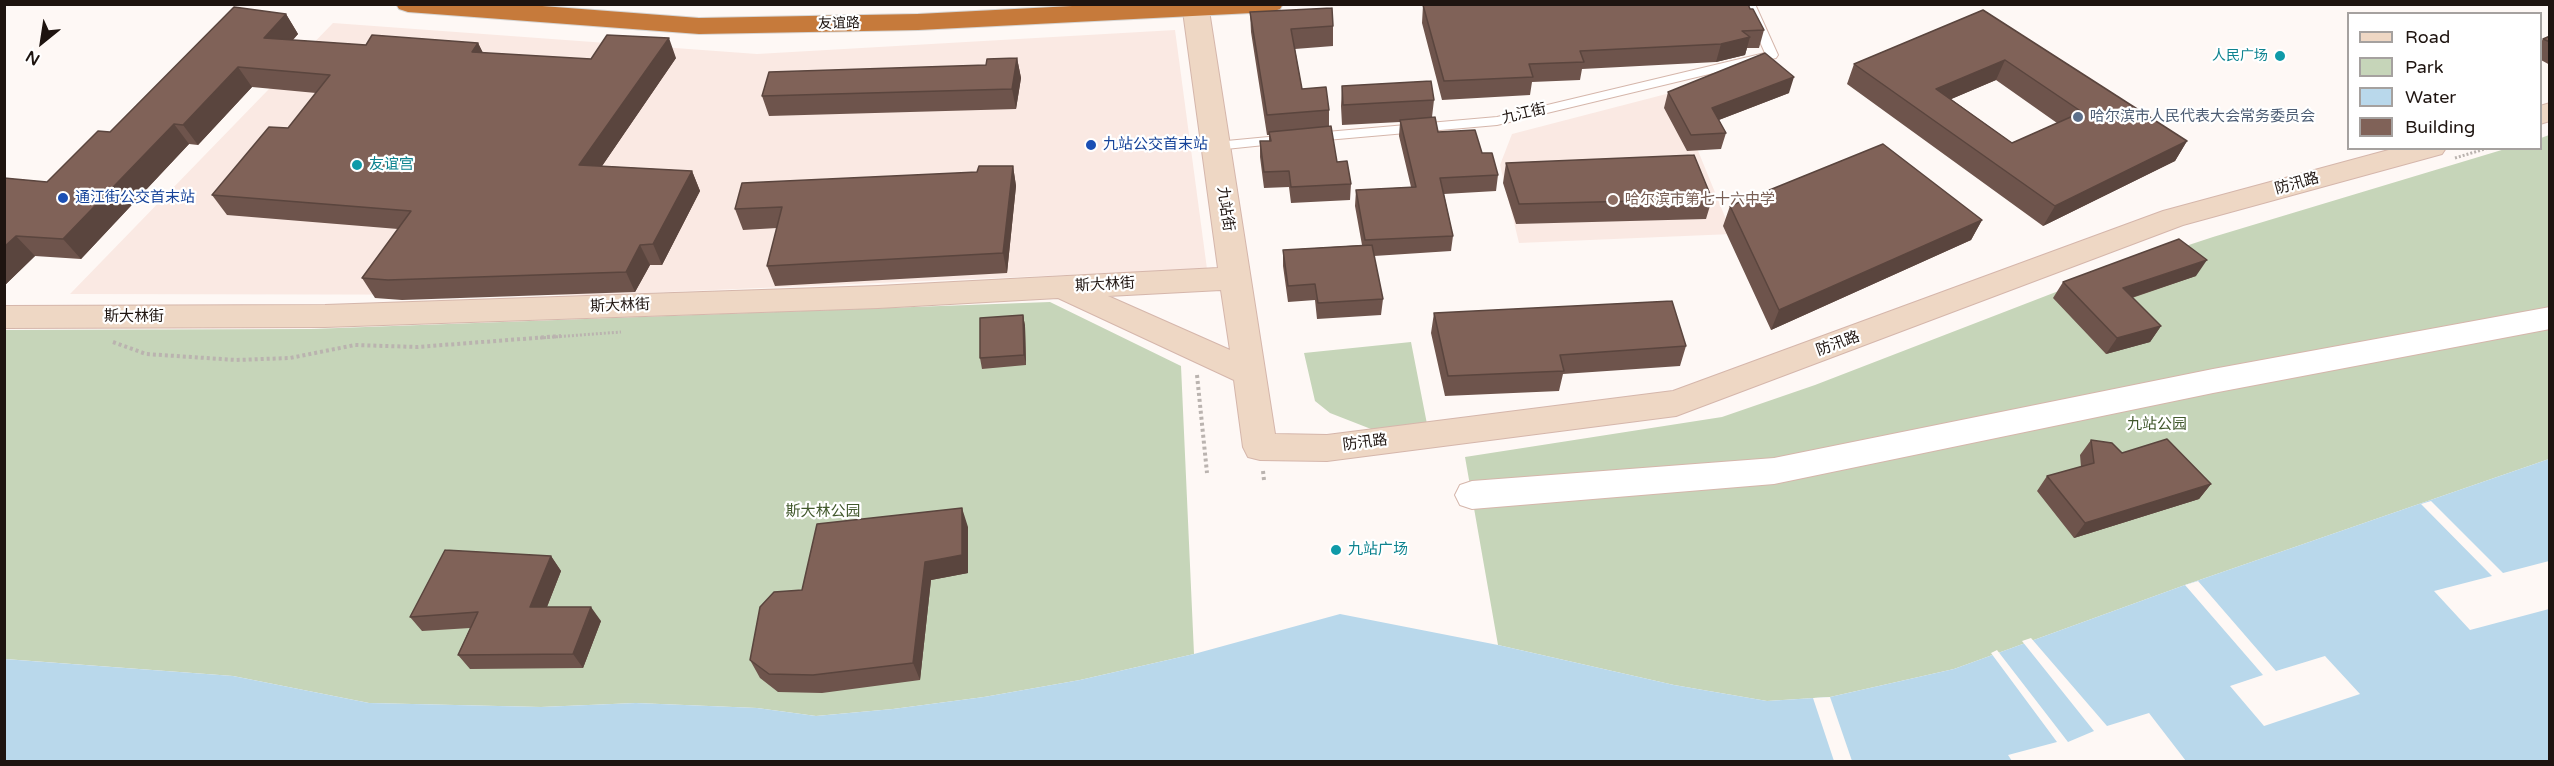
<!DOCTYPE html>
<html>
<head>
<meta charset="utf-8">
<style>
	body { margin:0 }
	#map { position:relative; width:2554px; height:766px; overflow:hidden; background:#fef8f5; font-family:"Varela Round",sans-serif }
	canvas { display:block }
	.frame { position:absolute; inset:0; border:6px solid #1e1410; pointer-events:none }
	.legend { position:absolute; left:2347px; top:12px; width:195px; height:138px; box-sizing:border-box; background:#fff; border:2px solid #a5a19f; margin:0; padding:8px 10px; list-style:none; font-size:18px; color:#1e1410 }
	.legend li { display:flex; align-items:center; gap:12px; height:30px }
	.legend b { width:30px; border:2px solid #a5a19f }
	.north { position:absolute; left:12px; top:12px; width:60px; height:60px; -webkit-text-stroke:4px #fff; paint-order:stroke; rotate:210deg; font-size:16px; font-weight:700; line-height:24px; text-align:center; color:#1e1410 }
	.north::after { content:''; display:block; margin:auto; width:21px; height:27px; background:#1e1410; clip-path:polygon(50% 0,100% 100%,50% 72%,0 100%) }
</style>
</head>
<body>
<div id="map">
<canvas width="2554" height="766"></canvas>
<div class="frame"></div>
<ul class="legend">
<li><b style="height:8px;background:#eed7c4"></b>Road</li>
<li><b style="height:16px;background:#c6d5b9"></b>Park</li>
<li><b style="height:16px;background:#b9d8eb"></b>Water</li>
<li><b style="height:16px;background:#806258"></b>Building</li>
</ul>
<div class="north">N</div>
</div>
<script>
const context = document.querySelector('canvas').getContext('2d');
context.lineJoin = 'round';
function fill(path, color) {
  context.fillStyle = color;
  context.fill(path, 'evenodd');
}
function toPath(rows) {
  const path = new Path2D();
  for (const r of rows) {
    path.moveTo(r[0], r[1]);
    for (let i = 2; i < r.length; i += 2) path.lineTo(r[i], r[i + 1]);
  }
  return path;
}
function trace(path, color, width, dash) {
  context.strokeStyle = color;
  context.lineWidth = width;
  context.lineCap = dash ? 'butt' : 'round';
  context.setLineDash(dash || []);
  context.stroke(path);
}
function write(font, color, halo, rows, align = 'center') {
  context.font = font + ' "Varela Round","Noto Sans SC",sans-serif';
  context.lineWidth = 4.5;
  context.setLineDash([]);
  context.textBaseline = 'middle';
  context.strokeStyle = halo;
  context.fillStyle = color;
  for (const [text, x, y, turn = 0] of rows) {
    context.save();
    context.translate(x, y);
    context.rotate((+turn || 0) * Math.PI / 180);
    context.textAlign = isNaN(turn) ? turn : align;
    if (halo) context.strokeText(text, 0, 0);
    context.fillText(text, 0, 0);
    context.restore();
  }
}
const built = toPath([
	[333,23,757,54,1175,30,1207,269,596,295,70,294],
	[1674,92,1732,234,1519,243,1500,165,1512,134]
]);
const green = toPath([
	[2549,135,2549,459,2185,585,1954,669,1830,697,1767,701,1674,685,1498,645,1465,457,1722,417,1815,385,2113,270,2213,237,2505,149,2540,148,2541,138],
	[1050,302,1181,366,1194,654,1080,680,984,697,893,709,816,716,757,708,636,703,541,707,369,703,233,676,5,659,4,330,311,329],
	[1411,342,1427,424,1371,429,1330,413,1315,401,1304,353]
]);
const water = toPath([
	[2549,459,2549,761,5,762,4,659,233,676,369,703,541,707,636,703,757,708,816,716,893,709,984,697,1080,680,1194,654,1340,614,1498,645,1674,685,1767,701,1830,697,1954,669,2185,585]
]);
const pier = toPath([
	[2431,501,2503,573,2549,561,2549,609,2470,630,2434,591,2492,576,2421,504],
	[2198,581,2276,671,2325,656,2360,694,2264,726,2230,686,2263,675,2185,585],
	[2031,638,2107,726,2149,713,2186,761,2012,761,2008,755,2057,742,1991,653,1997,650,2068,742,2094,731,2022,641],
	[1830,697,1852,761,1834,761,1813,698]
]);
const pathFar1 = toPath([
	[2455,158,2488,148],
	[540,338,621,332]
]);
const path = toPath([
	[113,342,146,354,236,360,290,358,355,345,417,347,561,336],
	[1197,375,1207,473],
	[1263,471,1264,480]
]);
const lane = toPath([
	[1743,4,1755,4,1778,55,1776,58,1497,125,1315,141,1309,137,1315,133,1497,117,1765,53,1743,4],
	[1279,136,1284,137,1285,140,1284,143,1216,150,1210,146,1216,142,1279,136]
]);
const street = toPath([
	[2550,307,2550,329,2213,393,1774,484,1472,509,1460,505,1455,495,1460,485,1472,481,1774,458,2213,369,2550,307]
]);
const secondary = toPath([
	[1182,4,1208,4,1275,434,1327,435,1673,391,2163,211,2396,148,2446,148,2442,154,2183,225,1676,416,1327,461,1260,460,1248,457,1243,447,1234,380,1058,298,878,308,325,327,4,328,4,306,325,305,878,286,1218,268,1182,4],
	[1221,290,1230,350,1108,296,1221,290],
	[2550,103,2550,121,2540,124,2540,106,2550,103]
]);
const highway = toPath([
	[396,4,516,4,699,18,918,14,1111,4,1283,4,1280,9,1271,12,918,30,699,34,408,12,399,9,396,4]
]);
const wall = toPath([
	[1423,5,1750,9,1764,30,1759,48,1747,48,1745,55,1716,62,1582,69,1580,80,1532,82,1530,95,1442,100,1422,23],
	[1983,10,2187,141,2175,161,2043,226,1847,84,1854,64],
	[1996,80,2057,123,2012,143,1951,99],
	[1250,12,1333,26,1333,46,1295,49,1302,89,1329,110,1329,126,1337,162,1351,184,1350,200,1291,203,1289,187,1264,188,1260,157,1260,141,1269,141,1269,135,1267,135,1251,32],
	[286,14,298,34,293,40,366,45,478,43,483,53,591,59,676,58,602,166,692,171,700,191,662,265,650,265,635,292,402,300,375,298,362,278,398,229,227,215,212,195,288,128,316,93,252,87,198,145,189,144,81,259,35,256,4,286,4,178,47,182,110,132],
	[2550,36,2550,65,2541,60,2541,42,2543,39],
	[1017,58,1021,78,1016,109,769,116,762,96,986,65],
	[1342,86,1434,100,1432,117,1438,132,1482,153,1498,175,1496,191,1444,194,1453,236,1451,251,1374,256,1383,299,1381,315,1317,319,1315,300,1288,302,1283,266,1283,250,1362,245,1355,206,1356,190,1411,187,1399,136,1400,122,1342,125,1341,106],
	[1668,92,1789,93,1719,120,1726,133,1721,149,1687,151,1664,108],
	[1506,163,1712,199,1706,219,1516,224,1503,183],
	[1013,166,1016,186,1007,273,775,286,767,266,777,228,743,230,735,209,977,172],
	[1730,206,1982,220,1971,240,1771,330,1723,226],
	[2196,276,2132,298,2161,326,2150,342,2106,354,2053,298,2063,282],
	[1434,313,1686,346,1680,366,1563,374,1559,391,1445,396,1431,333],
	[1023,315,1025,326,1026,365,982,369,980,358],
	[2091,440,2122,453,2211,484,2199,499,2074,538,2037,491,2047,476,2081,467,2080,455],
	[968,527,968,573,931,580,920,680,822,693,778,692,760,678,750,660,802,590],
	[551,556,561,571,547,607,601,621,583,668,470,669,458,655,470,628,422,631,410,617]
]);
const shadedWall = toPath([
	[286,14,298,34,276,58,264,38],
	[1750,37,1745,55,1716,62,1721,44],
	[669,38,676,58,589,185,579,165],
	[478,43,488,63,472,52],
	[1017,58,1021,78,1016,109,1012,89],
	[2005,60,1996,80,1928,109,1936,89],
	[238,67,252,87,198,145,183,125],
	[1794,77,1789,93,1708,124,1712,108],
	[174,124,189,144,81,259,63,239],
	[2187,141,2175,161,2043,226,2055,206],
	[1013,166,1016,186,1007,273,1003,253],
	[692,171,700,191,662,265,653,244],
	[1982,220,1971,240,1771,330,1779,310],
	[16,236,35,256,4,286,4,247],
	[640,245,650,265,635,292,626,272],
	[2207,260,2196,276,2112,304,2123,288],
	[1023,315,1025,326,1026,365,1024,355],
	[2161,326,2150,342,2106,354,2117,338],
	[2211,484,2199,499,2074,538,2085,523],
	[962,508,968,527,968,573,931,580,920,680,913,663,925,562],
	[551,556,561,571,541,622,530,607],
	[591,607,601,621,583,668,573,654]
]);
const building = toPath([
	[1748,4,1750,9,1753,9,1764,30,1742,31,1750,37,1721,44,1580,51,1584,62,1529,64,1533,77,1444,81,1423,5,1748,4],
	[234,7,286,14,264,38,366,45,372,35,478,43,472,52,591,59,607,35,669,38,579,165,692,171,653,244,640,245,626,272,388,280,362,278,411,211,212,195,269,127,288,128,330,75,238,67,183,125,174,124,63,239,16,236,4,247,4,178,47,182,98,131,110,132,234,7],
	[1332,8,1333,26,1291,29,1302,89,1326,87,1329,110,1267,115,1250,12,1332,8],
	[1983,10,2187,141,2055,206,1854,64,1983,10],
	[2005,60,2082,112,2012,143,1936,89,2005,60],
	[2550,36,2550,42,2543,39,2550,36],
	[1765,53,1794,77,1712,108,1726,133,1691,135,1668,92,1765,53],
	[1017,58,1012,89,762,96,769,72,986,65,987,59,1017,58],
	[1431,81,1434,100,1343,105,1342,86,1431,81],
	[1435,117,1438,132,1475,130,1482,153,1492,153,1498,175,1440,178,1453,236,1365,240,1356,190,1416,187,1400,120,1435,117],
	[1331,126,1337,162,1347,161,1351,184,1291,187,1289,171,1264,172,1260,141,1271,141,1269,132,1331,126],
	[1883,144,1982,220,1779,310,1730,206,1883,144],
	[1694,155,1712,199,1519,204,1506,163,1694,155],
	[979,166,1013,166,1003,253,767,266,782,207,735,209,742,183,977,172,979,166],
	[2179,239,2207,260,2123,288,2161,326,2117,338,2063,282,2179,239],
	[1372,245,1383,299,1318,303,1315,284,1288,286,1283,250,1372,245],
	[1672,301,1686,346,1560,355,1564,371,1448,376,1434,313,1672,301],
	[1023,315,1024,355,980,358,980,318,1023,315],
	[2167,439,2211,484,2085,523,2047,476,2094,463,2091,440,2112,443,2122,453,2167,439],
	[962,508,962,555,925,562,913,663,813,675,769,674,750,660,760,607,774,592,802,590,817,524,962,508],
	[445,550,551,556,530,607,591,607,573,654,458,655,478,612,410,617,445,550]
]);
const markers = [
	[2280,56,6,"#0f9aa8"],
	[2078,117,6,"#5c6f8a"],
	[1091,145,6,"#1a4fb4"],
	[357,165,6,"#0f9aa8"],
	[63,198,6,"#1a4fb4"],
	[1613,200,6,"#8d6e63"],
	[1336,550,6,"#0f9aa8"]
];
const farStreetnames = [
	["友谊路",839,24,-1]
];
const farCulturenames = [
	["人民广场",2268,56]
];
const streetNames = [
	["九江街",1524,114,-13],
	["防汛路",2297,184,-15],
	["九站街",1225,209,82],
	["斯大林街",1105,285,-3],
	["斯大林街",620,306,-2],
	["斯大林街",134,317],
	["防汛路",1838,344,-20],
	["防汛路",1365,443,-7]
];
const serviceNames = [
	["哈尔滨市人民代表大会常务委员会",2090,117]
];
const transitNames = [
	["九站公交首末站",1103,145],
	["通江街公交首末站",75,198]
];
const cultureNames = [
	["友谊宫",369,165],
	["九站广场",1348,550]
];
const educationNames = [
	["哈尔滨市第七十六中学",1625,200]
];
const parkNames = [
	["九站公园",2157,425],
	["斯大林公园",823,512]
];
fill(built, '#fae9e3');
fill(green, '#c6d5b9');
fill(water, '#b9d8eb');
fill(pier, '#fef8f5');
trace(lane, '#d5b6ab', 2);
trace(street, '#d5b6ab', 2);
trace(secondary, '#d5b6ab', 2);
trace(highway, '#d6d5d4', 2);
trace(pathFar1, '#bab3af', 3, [2, 2]);
trace(path, '#bab3af', 4, [3, 3]);
fill(lane, '#fff');
fill(street, '#fff');
fill(secondary, '#eed7c4');
fill(highway, '#c67a3b');
fill(wall, '#6e544c');
fill(shadedWall, '#5a453e');
fill(building, '#806258');
trace(building, '#5a453e', 1.5);
for (const [x, y, r, color] of markers) {
  const dot = new Path2D();
  dot.arc(x, y, r, 0, 2 * Math.PI);
  context.fillStyle = color;
  context.fill(dot);
  trace(dot, '#fff', 2);
}
write('14px', '#1e1410', '#fff', farStreetnames);
write('14px', '#0d838f', '#fff', farCulturenames, 'right');
write('15px', '#1e1410', '#fff', streetNames);
write('15px', '#4e5e75', '#fff', serviceNames, 'left');
write('15px', '#164399', '#fff', transitNames, 'left');
write('15px', '#0d838f', '#fff', cultureNames, 'left');
write('15px', '#785e54', '#fff', educationNames, 'left');
write('15px', '#42592d', '#fff', parkNames);
</script>
</body>
</html>
